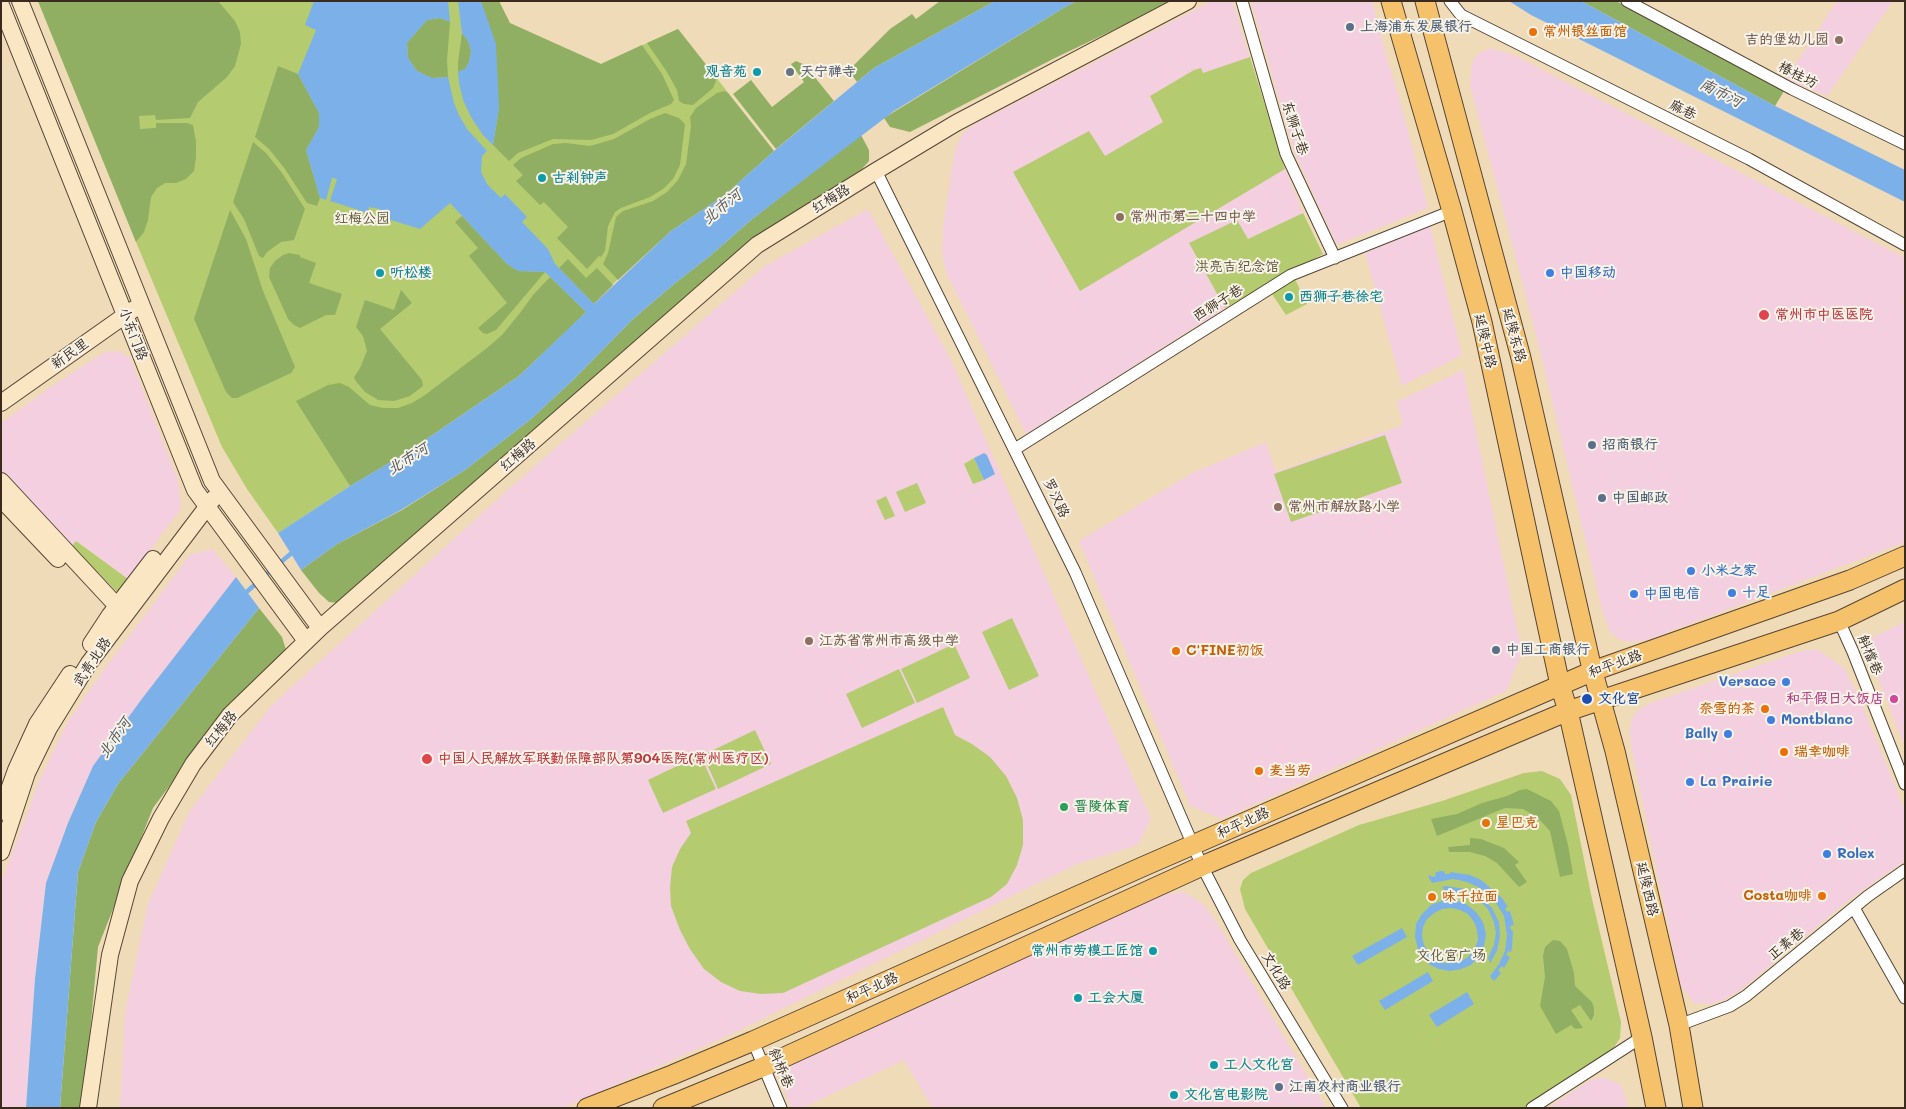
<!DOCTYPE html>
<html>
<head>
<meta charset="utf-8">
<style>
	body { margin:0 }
	#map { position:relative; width:1906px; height:1109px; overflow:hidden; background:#f0dbb9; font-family:Mali,sans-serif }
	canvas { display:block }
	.frame { position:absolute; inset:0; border:2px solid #3b2a1e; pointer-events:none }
</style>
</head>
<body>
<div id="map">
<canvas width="1906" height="1109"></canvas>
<div class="frame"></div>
</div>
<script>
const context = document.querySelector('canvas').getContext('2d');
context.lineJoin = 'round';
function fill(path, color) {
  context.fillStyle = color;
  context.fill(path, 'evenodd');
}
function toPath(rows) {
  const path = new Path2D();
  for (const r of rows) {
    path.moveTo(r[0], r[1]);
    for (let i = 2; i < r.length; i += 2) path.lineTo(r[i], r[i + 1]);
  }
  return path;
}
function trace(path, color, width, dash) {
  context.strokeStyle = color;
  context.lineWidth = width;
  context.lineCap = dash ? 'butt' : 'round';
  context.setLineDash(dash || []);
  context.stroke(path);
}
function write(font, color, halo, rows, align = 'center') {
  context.font = font + ' Mali,"LXGW WenKai TC",sans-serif';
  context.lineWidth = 4;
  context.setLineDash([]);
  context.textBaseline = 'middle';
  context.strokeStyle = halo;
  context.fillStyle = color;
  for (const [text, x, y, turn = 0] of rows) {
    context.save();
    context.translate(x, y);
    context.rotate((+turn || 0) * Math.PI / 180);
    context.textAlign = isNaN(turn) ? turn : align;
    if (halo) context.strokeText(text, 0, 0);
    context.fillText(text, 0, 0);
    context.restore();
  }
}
const built = toPath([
	[1212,1,1232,1,1279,154,1303,213,1248,239,1189,243,1225,308,1026,434,946,272,942,251,943,227,953,161,956,147,963,133,975,124],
	[1251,1,1372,1,1385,52,1399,97,1428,208,1337,245,1294,152],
	[1837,1,1893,1,1827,96,1786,79],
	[1490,48,1514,55,1905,258,1905,295,1902,301,1905,303,1905,542,1650,639,1631,642,1620,640,1610,632,1603,614,1538,342,1470,85,1472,63,1478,54],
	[868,209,951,360,1151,819,1138,845,1077,864,725,1037,562,1108,120,1108,125,1013,148,904,189,812,271,706,511,487,765,266],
	[1430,226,1462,355,1402,386,1365,253],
	[118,351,130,358,178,480,181,509,128,579,77,541,72,546,1,472,1,423,55,384,105,352],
	[1463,370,1522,652,1506,691,1222,819,1190,806,1079,541,1192,473,1266,442,1276,472,1403,425,1397,402],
	[212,549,236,577,141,700,93,766,68,823,46,883,35,979,26,1108,1,1108,1,883,38,784,66,725,103,671,190,555],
	[1905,622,1905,747,1867,650,1871,638],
	[1804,650,1819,650,1845,669,1863,707,1905,811,1905,861,1854,896,1742,989,1726,999,1711,1004,1694,1003,1681,986,1633,757,1630,735,1631,720,1639,709,1653,702],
	[1184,892,1203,904,1217,923,1326,1108,933,1108,904,1060,802,1108,791,1108,776,1068,1164,894],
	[1602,1077,1620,1084,1624,1092,1628,1108,1548,1108,1589,1081]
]);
const green = toPath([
	[38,1,499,1,510,24,601,64,678,29,774,151,671,231,618,279,573,325,406,453,350,486,278,533,247,489,222,447,136,242],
	[1250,57,1285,169,1080,291,1013,172,1089,131,1105,156,1163,122,1150,96,1194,70,1201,68,1203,73],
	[1303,213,1323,254,1225,308,1189,243,1237,220,1248,239],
	[1295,279,1307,304,1286,315,1272,294,1274,289],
	[1385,435,1402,483,1291,522,1274,474],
	[974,458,984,480,973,484,964,464],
	[917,483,926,503,905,512,896,492],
	[886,496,895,516,885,520,876,501],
	[76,541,128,579,117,592,72,546],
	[1012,618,1039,676,1009,690,982,632],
	[954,644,970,678,917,703,901,669],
	[899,669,915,703,862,728,846,694],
	[943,707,955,735,972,744,990,757,1006,776,1017,798,1023,820,1023,845,1017,865,1007,884,991,897,783,993,761,994,740,991,721,982,704,969,690,949,680,930,671,906,670,888,672,867,680,849,691,833,686,821],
	[755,730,771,764,718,789,703,755],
	[700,755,716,789,663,813,648,780],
	[1542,771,1560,779,1571,795,1592,899,1621,1022,1620,1038,1613,1049,1600,1061,1526,1108,1361,1108,1245,909,1240,889,1243,880,1251,873,1359,825,1442,801,1524,773]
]);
const forest = toPath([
	[38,1,218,1,235,21,240,32,241,44,235,66,227,77,198,102,190,118,156,120,155,115,139,116,140,129,156,128,156,123,187,123,193,125,196,142,196,157,194,171,186,179,176,183,165,183,157,188,151,197,148,220,144,232,136,242],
	[481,1,499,1,510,23,601,64,642,45,662,74,674,100,671,104,650,113,613,134,591,140,553,139,518,153,509,161,493,145,499,108],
	[940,1,995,1,874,68,857,82,852,75,851,68,890,29,912,14,916,19],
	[1077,1,1174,1,1055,58,910,132,890,127,884,118,1065,7],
	[1581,1,1616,1,1784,91,1775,106],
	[440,18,450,22,447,61,448,77,432,78,417,71,408,58,407,43,427,20],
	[678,29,715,76,716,81,713,88,693,105,684,104,679,101,677,90,667,72,647,43],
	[462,33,468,41,471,51,469,62,465,69,458,72,458,62],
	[796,61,805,65,834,101,776,149,733,94,751,80,772,107,804,82,791,64],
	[278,66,298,74,319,113,319,127,306,150,320,198,317,206,307,203,285,169,269,149,255,137],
	[724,91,728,93,774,151,725,195,671,231,618,280,603,264,608,253,616,217,623,211,653,201,667,192,678,180,686,164,691,126,690,117,696,108,717,93],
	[665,113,679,118,685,124,680,165,673,179,663,189,650,197,621,208,615,212,608,226,605,251,601,257,599,256,587,269,557,238,568,227,544,202,540,205,516,181,523,175,513,165,521,158,553,144,566,143,590,146,614,139,650,119],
	[861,135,869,150,869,161,862,169,769,230,339,603,329,602,319,593,301,570,337,544,402,510,465,470,531,419,573,380,633,319,674,284,710,256,751,220],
	[253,142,266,153,282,173,305,209,294,240,281,242,267,252,263,258,259,256,244,219,233,202],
	[230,210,246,239,263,291,295,367,291,373,237,398,232,398,226,392,194,319],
	[462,216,507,264,518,271,545,272,496,330,487,334,483,333,478,328,507,303,469,256,478,248,455,222],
	[289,253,300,255,300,257,316,263,309,283,342,294,335,315,326,315,300,328,294,325,288,319,269,277,270,268,275,261,283,255],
	[568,259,586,278,597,268,613,285,594,304,559,268],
	[550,277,586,312,573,325,519,376,406,453,350,486,296,401,328,385,340,383,349,387,370,405,383,408,398,408,412,403,425,395,487,348,502,335,520,313,533,295],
	[401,290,412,303,380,329,422,380,423,386,410,396,394,401,378,400,365,392,355,380,354,377,360,368,367,351,363,336,356,327,365,300,394,310],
	[259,608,282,637,286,650,226,710,153,808,98,947,83,1108,60,1108,78,872,96,822,118,784],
	[1527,789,1551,801,1559,811,1568,845,1573,874,1560,877,1550,831,1538,818,1523,809,1505,808,1437,836,1431,819,1457,814,1482,803,1507,796,1520,790],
	[1470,838,1481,839,1504,848,1519,862,1515,865,1527,882,1519,887,1497,863,1485,856,1470,852,1449,852,1448,847,1470,845],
	[1553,940,1560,941,1567,949,1574,973,1575,986,1592,1002,1594,1008,1594,1015,1591,1021,1580,1005,1571,1010,1583,1028,1575,1029,1571,1025,1556,1034,1540,1006,1545,977,1543,956,1545,947]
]);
const water = toPath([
	[314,1,448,1,450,22,440,18,427,20,407,43,408,58,417,71,432,78,448,77,454,103,459,115,467,129,487,151,482,156,481,172,487,184,501,198,505,194,527,217,522,222,548,249,555,264,594,304,671,231,725,195,774,151,874,68,995,1,1077,1,1065,7,894,111,751,220,710,256,674,284,633,319,573,380,531,419,465,470,401,510,337,544,301,570,278,533,350,486,406,453,519,376,586,312,545,272,518,271,507,264,450,203,420,229,378,216,380,209,369,207,368,213,330,201,337,179,332,178,326,200,320,198,306,150,319,127,319,113,298,74,316,30,305,25],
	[458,1,481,1,496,44,499,108,493,145,483,135,471,117,463,100,459,83,458,72,465,69,469,62,471,51,468,41,462,33],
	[1509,1,1581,1,1775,106,1905,170,1905,202,1531,15],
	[984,453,987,455,995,474,984,480,974,458],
	[236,577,259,608,118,784,96,822,78,872,60,1108,26,1108,35,979,46,883,68,823,93,766,141,700],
	[1440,871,1444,871,1445,874,1450,874,1450,872,1470,875,1481,880,1502,898,1508,907,1505,908,1507,912,1510,911,1514,925,1510,926,1511,930,1513,931,1512,948,1511,952,1508,951,1506,955,1510,957,1507,963,1504,968,1502,966,1498,970,1501,973,1494,981,1490,976,1499,964,1505,951,1507,936,1504,916,1492,897,1480,888,1467,882,1453,879,1432,883,1428,876,1430,875,1432,877,1436,876,1435,873],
	[1446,886,1465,889,1479,895,1492,908,1499,922,1500,936,1497,951,1490,963,1488,958,1494,945,1496,933,1494,922,1488,909,1477,898,1464,893,1445,891,1442,887],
	[1455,900,1466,904,1476,912,1483,922,1486,934,1484,946,1479,957,1471,965,1461,969,1450,971,1439,969,1430,965,1419,953,1415,937,1416,924,1422,914,1431,905,1442,901],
	[1451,908,1460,910,1468,914,1474,922,1477,930,1478,940,1475,948,1469,956,1462,961,1453,963,1444,963,1435,959,1429,953,1424,945,1422,936,1423,927,1427,919,1434,913,1442,909],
	[1402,928,1407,937,1358,965,1352,956],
	[1428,972,1433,981,1385,1010,1379,1001],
	[1467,992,1474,1004,1437,1027,1429,1015]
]);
const stream = toPath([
	[263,577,294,551],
	[243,595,258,582]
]);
const street = toPath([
	[1242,1,1286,154,1335,258],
	[1450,1,1461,15,1749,159,1905,245],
	[1627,1,1792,89,1905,144],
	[876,171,1075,572,1202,866,1240,940,1342,1108],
	[1015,449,1291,275,1452,211],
	[1839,621,1853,652,1905,784],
	[1854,908,1905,998],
	[1679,1025,1730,1006,1746,996,1868,896,1905,870],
	[753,1041,781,1108],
	[1532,1108,1642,1037]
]);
const secondary = toPath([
	[20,1,212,481,320,628],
	[1,5,195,490,306,641],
	[1,403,134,309],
	[1,481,117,606,122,616],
	[1,499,58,559],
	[91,644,110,615,153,559],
	[1,812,16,770,37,724,70,674],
	[1,852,27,773,49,728,89,663,213,499],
	[88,1108,110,955,130,881,161,818,193,764,230,715,320,628,757,245,876,171,956,123,1188,1]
]);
const primary = toPath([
	[1391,1,1452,211,1482,322,1560,685,1568,711,1642,1037,1656,1108],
	[1425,1,1521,358,1591,665,1615,751,1679,1025,1693,1108],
	[587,1108,672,1075,753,1041,1142,867,1593,671,1850,580,1905,556],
	[663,1108,765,1066,1202,866,1568,711,1839,621,1905,589]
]);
const markers = [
	[1350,27,5,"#5c6f8a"],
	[1533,32,5,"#e8710a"],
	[1839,40,5,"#8d6e63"],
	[757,72,5,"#0f9aa8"],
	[790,72,5,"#6b7280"],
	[542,178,5,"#0f9aa8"],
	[1120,217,5,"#8d6e63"],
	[380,273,5,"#0f9aa8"],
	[1550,273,5,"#3f7fe0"],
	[1289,297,5,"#0f9aa8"],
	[1764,315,6,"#e0444e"],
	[1592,445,5,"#5c6f8a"],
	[1602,498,5,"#5c6f8a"],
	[1278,507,5,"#8d6e63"],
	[1691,571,5,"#3f7fe0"],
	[1732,593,5,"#3f7fe0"],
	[1634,594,5,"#3f7fe0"],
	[809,641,5,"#8d6e63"],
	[1496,650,5,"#5c6f8a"],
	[1176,651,5,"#e8710a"],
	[1786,682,5,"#3f7fe0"],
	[1587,699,6,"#1a4fb4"],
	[1894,699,5,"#d1479c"],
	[1765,709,5,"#e8710a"],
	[1771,720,5,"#3f7fe0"],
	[1728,734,5,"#3f7fe0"],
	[1784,752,5,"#e8710a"],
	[427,759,6,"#e0444e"],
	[1259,771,5,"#e8710a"],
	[1690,782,5,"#3f7fe0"],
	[1064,807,5,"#2e9e5b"],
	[1486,823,5,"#e8710a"],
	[1827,854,5,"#3f7fe0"],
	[1822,896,5,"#e8710a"],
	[1432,897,5,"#e8710a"],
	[1153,951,5,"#0f9aa8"],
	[1078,998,5,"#0f9aa8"],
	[1214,1065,5,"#0f9aa8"],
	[1279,1087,5,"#5c6f8a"],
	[1174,1095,5,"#0f9aa8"]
];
const serviceNames = [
	["上海浦东发展银行",1360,27],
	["招商银行",1602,445],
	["中国邮政",1612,498],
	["中国工商银行",1506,650],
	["江南农村商业银行",1289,1087]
];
const foodNames = [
	["常州银丝面馆",1543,32],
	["C'FINE初饭",1186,651],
	["奈雪的茶",1755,709,"right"],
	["瑞幸咖啡",1794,752],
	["麦当劳",1269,771],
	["星巴克",1496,823],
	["Costa咖啡",1812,896,"right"],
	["味千拉面",1442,897]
];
const educationNames = [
	["吉的堡幼儿园",1829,40,"right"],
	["常州市第二十四中学",1130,217],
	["常州市解放路小学",1288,507],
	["江苏省常州市高级中学",819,641]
];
const cultureNames = [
	["观音苑",747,72,"right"],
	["古刹钟声",552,178],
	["听松楼",390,273],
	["西狮子巷徐宅",1299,297],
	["常州市劳模工匠馆",1143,951,"right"],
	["工会大厦",1088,998],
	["工人文化宫",1224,1065],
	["文化宫电影院",1184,1095]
];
const worshipNames = [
	["天宁禅寺",800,72]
];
const streetNames = [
	["椿桂坊",1798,75,27],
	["麻巷",1683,110,27],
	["东狮子巷",1295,128,72],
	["红梅路",831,199,-32],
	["西狮子巷",1218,303,-32],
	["小东门路",133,334,69],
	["延陵东路",1514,335,75],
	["延陵中路",1485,341,77],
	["新民里",70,354,-35],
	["红梅路",518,455,-41],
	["罗汉路",1056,498,64],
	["斛檔巷",1870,655,67],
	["武青北路",92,662,-56],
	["和平北路",1615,664,-20],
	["红梅路",221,729,-51],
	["和平北路",1243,823,-24],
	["延陵西路",1647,889,77],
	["正素巷",1786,944,-39],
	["文化路",1276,971,59],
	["和平北路",872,988,-24],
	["斜桥巷",781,1068,67]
];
const parkNames = [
	["红梅公园",362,219],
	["洪亮吉纪念馆",1237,267],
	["文化宫广场",1451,956]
];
const shopNames = [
	["中国移动",1560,273],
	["小米之家",1701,571],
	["十足",1742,593],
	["中国电信",1644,594],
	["Versace",1776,682,"right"],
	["Montblanc",1781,720],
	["Bally",1718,734,"right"],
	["La Prairie",1700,782],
	["Rolex",1837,854]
];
const healthNames = [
	["常州市中医医院",1775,315],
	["中国人民解放军联勤保障部队第904医院(常州医疗区)",438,759]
];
const transitNames = [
	["文化宫",1598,699]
];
const hotelNames = [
	["和平假日大饭店",1884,699]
];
const leisureNames = [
	["晋陵体育",1074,807]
];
const waterNames = [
	["南市河",1721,93,27],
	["北市河",722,207,-39],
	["北市河",408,459,-32],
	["北市河",115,738,-55]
];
fill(built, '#f3cfe0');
fill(green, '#b5cb70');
fill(forest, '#90af62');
fill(water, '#7cb0e9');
trace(stream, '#7cb0e9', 4.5);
trace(street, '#564535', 13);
trace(secondary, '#564535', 18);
trace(primary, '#564535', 21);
trace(street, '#fff', 11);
trace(secondary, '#fbe6c4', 16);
trace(primary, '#f5c16b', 19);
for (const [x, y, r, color] of markers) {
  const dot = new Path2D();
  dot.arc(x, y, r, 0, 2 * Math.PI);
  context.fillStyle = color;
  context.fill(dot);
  trace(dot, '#f7f3e8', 2);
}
write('bold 14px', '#4e5e75', '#f7f3e8', serviceNames, 'left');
write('bold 14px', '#c56008', '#f7f3e8', foodNames, 'left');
write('bold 14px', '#785e54', '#f7f3e8', educationNames, 'left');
write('bold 14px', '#0d838f', '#f7f3e8', cultureNames, 'left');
write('bold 14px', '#5b616d', '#f7f3e8', worshipNames, 'left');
write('14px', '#3b2a1e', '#f7f3e8', streetNames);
write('14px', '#5a5232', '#f7f3e8', parkNames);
write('bold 14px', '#366cbe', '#f7f3e8', shopNames, 'left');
write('bold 14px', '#be3a42', '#f7f3e8', healthNames, 'left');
write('bold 14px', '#164399', '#f7f3e8', transitNames, 'left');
write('bold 14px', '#b23c85', '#f7f3e8', hotelNames, 'right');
write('bold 14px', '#27864d', '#f7f3e8', leisureNames, 'left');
write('italic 15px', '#4e525b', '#f7f3e8', waterNames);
</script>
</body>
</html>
